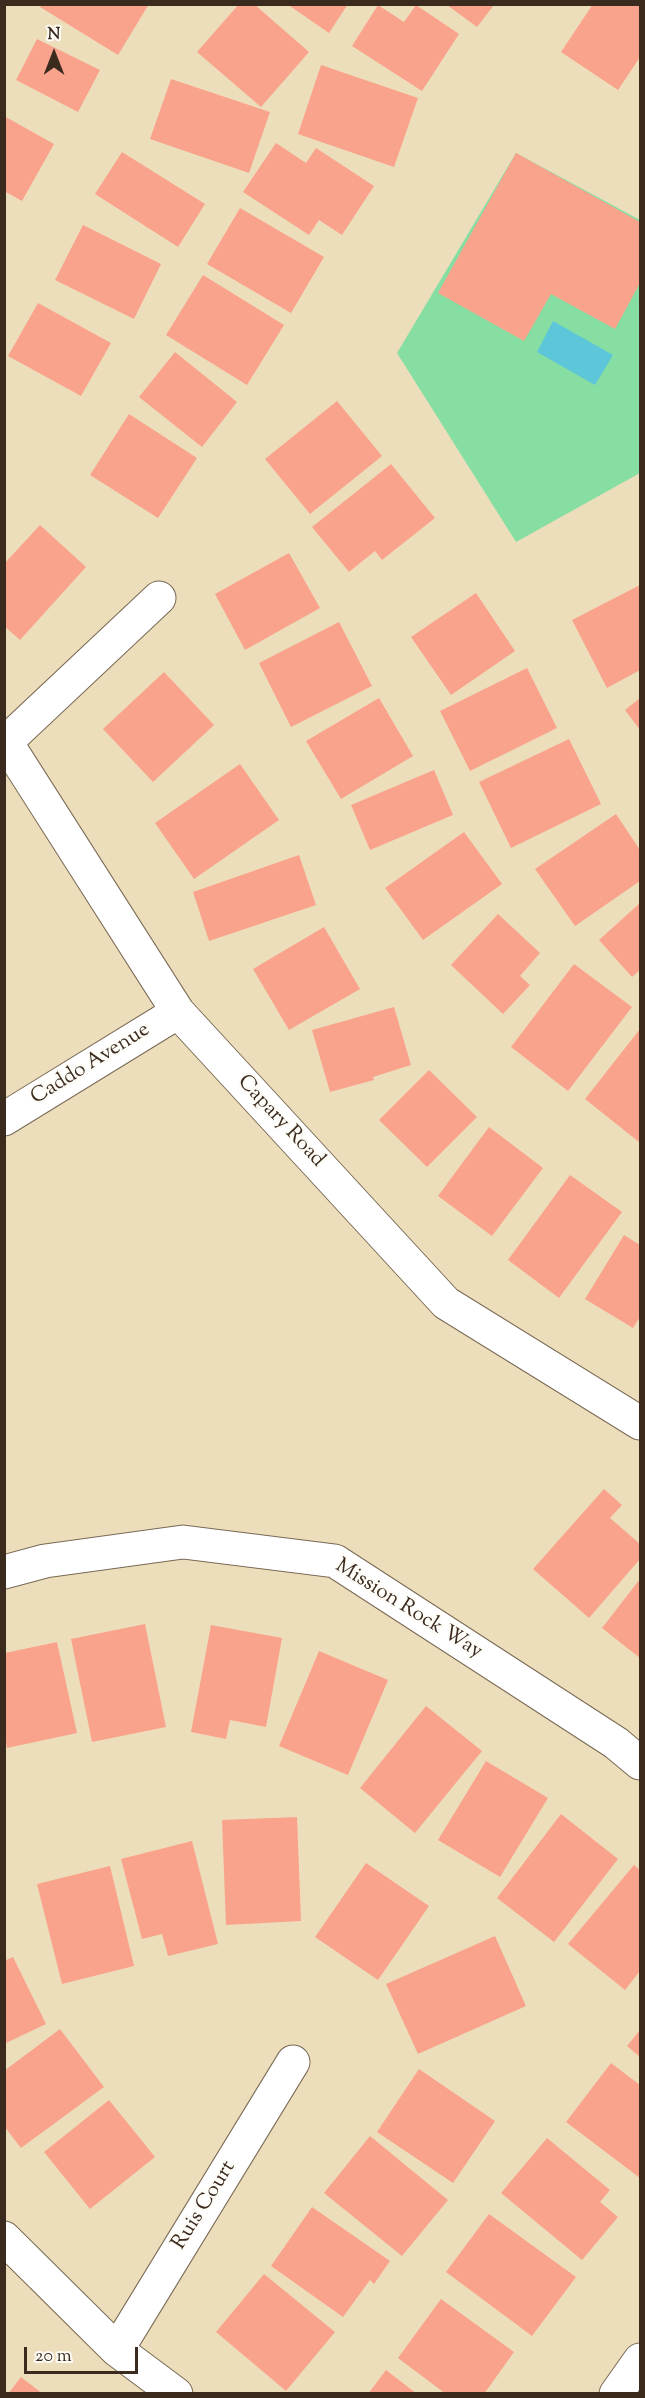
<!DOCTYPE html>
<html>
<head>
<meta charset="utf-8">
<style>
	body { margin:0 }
	#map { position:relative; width:645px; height:2398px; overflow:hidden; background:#eddebb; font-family:"Sorts Mill Goudy",serif }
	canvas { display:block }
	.frame { position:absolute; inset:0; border:6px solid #3b2a1e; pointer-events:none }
	.north { position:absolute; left:24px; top:24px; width:60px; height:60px; -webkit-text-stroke:4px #fdfcf7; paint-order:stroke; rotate:0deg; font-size:16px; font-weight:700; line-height:24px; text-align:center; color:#3b2a1e }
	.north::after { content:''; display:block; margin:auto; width:21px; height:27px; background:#3b2a1e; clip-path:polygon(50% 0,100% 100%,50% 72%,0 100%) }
	.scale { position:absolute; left:24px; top:2347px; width:114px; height:27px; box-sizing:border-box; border:3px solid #3b2a1e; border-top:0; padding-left:8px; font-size:18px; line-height:21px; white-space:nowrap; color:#3b2a1e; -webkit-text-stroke:4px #fdfcf7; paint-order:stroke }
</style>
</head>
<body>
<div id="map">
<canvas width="645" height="2398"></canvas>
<div class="frame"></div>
<div class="north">N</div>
<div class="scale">20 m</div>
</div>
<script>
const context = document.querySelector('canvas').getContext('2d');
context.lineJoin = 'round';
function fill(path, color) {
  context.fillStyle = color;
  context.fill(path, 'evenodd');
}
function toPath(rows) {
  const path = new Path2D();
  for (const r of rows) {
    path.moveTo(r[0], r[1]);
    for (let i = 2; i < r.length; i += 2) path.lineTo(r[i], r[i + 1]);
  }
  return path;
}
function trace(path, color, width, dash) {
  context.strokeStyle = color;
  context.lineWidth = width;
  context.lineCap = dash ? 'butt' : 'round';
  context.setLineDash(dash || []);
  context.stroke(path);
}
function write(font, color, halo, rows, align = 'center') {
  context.font = font + ' "Sorts Mill Goudy",serif';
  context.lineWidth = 4.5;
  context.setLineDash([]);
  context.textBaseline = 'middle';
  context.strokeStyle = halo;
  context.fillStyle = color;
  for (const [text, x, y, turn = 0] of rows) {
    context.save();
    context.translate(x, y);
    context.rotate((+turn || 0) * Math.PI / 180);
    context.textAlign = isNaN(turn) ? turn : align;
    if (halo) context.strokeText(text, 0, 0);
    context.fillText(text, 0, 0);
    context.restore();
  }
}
const green = toPath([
	[516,153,640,220,640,473,516,542,397,353]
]);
const water = toPath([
	[553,321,613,355,595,385,537,352]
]);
const building = toPath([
	[42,4,149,4,118,55,40,7],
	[239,4,254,4,309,52,261,107,197,52],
	[287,4,348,4,329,33],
	[593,4,640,4,640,57,618,90,561,52],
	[378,5,404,22,416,5,459,34,422,91,352,46],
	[447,5,494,5,477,27],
	[37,39,100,70,78,112,16,80],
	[321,65,418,98,394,167,298,134],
	[171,79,270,112,249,173,150,139],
	[4,116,54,144,22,201,4,191],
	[276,143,306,163,316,148,374,186,342,235,319,220,309,235,243,192],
	[122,152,205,204,178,247,95,194],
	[516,153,640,222,640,283,615,329,551,294,524,341,438,293],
	[240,208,324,257,291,313,207,264],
	[83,225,161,264,134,319,55,280],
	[203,275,284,325,247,385,166,335],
	[38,303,111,343,81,396,8,356],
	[175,352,237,402,202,447,139,397],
	[337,401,382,456,310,514,265,459],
	[129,414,197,458,158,518,90,475],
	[391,464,435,518,382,560,375,551,349,572,312,527],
	[40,525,86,567,20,640,4,626,4,564],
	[289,553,320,608,245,650,215,594],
	[640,585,640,670,607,688,572,620],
	[476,593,515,651,451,695,411,637],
	[339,622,372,686,291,727,259,663],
	[527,668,557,728,470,771,440,711],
	[164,672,214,725,153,782,103,729],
	[379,698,413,756,341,799,306,741],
	[640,698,640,730,625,710],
	[569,739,601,804,511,848,479,782],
	[240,764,279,820,194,879,155,823],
	[434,770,453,815,370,850,351,805],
	[616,814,640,850,640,881,575,926,535,869],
	[464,832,502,884,423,940,385,888],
	[299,855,316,905,209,941,193,892],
	[640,903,640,970,632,977,599,940],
	[498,914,540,953,520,976,530,985,503,1014,451,965],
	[324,927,360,989,289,1030,253,969],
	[574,964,632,1007,568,1091,511,1047],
	[394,1007,411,1065,373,1077,374,1080,330,1092,312,1030],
	[640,1029,640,1140,639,1142,585,1099],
	[429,1070,477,1117,427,1167,379,1120],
	[489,1127,543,1168,492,1236,438,1196],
	[570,1175,622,1212,559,1298,508,1260],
	[624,1235,640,1245,640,1317,633,1328,585,1299],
	[604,1489,622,1505,610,1518,640,1544,640,1559,589,1618,533,1569],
	[640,1579,640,1658,602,1628],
	[145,1624,166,1727,92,1742,71,1639],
	[211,1625,282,1638,266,1727,230,1720,226,1739,191,1732],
	[57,1642,77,1733,7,1748,5,1736,5,1653],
	[319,1651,388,1680,348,1775,279,1746],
	[426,1706,482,1751,415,1833,360,1788],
	[486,1761,548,1798,500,1877,438,1840],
	[561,1814,618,1859,554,1942,497,1898],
	[297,1817,301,1921,226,1925,222,1820],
	[192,1841,218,1944,168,1956,162,1934,142,1939,121,1859],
	[366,1863,429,1906,378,1980,315,1937],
	[634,1865,640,1870,640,1971,625,1990,568,1944],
	[110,1866,134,1966,62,1984,37,1884],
	[495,1936,526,2006,418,2054,386,1984],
	[13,1957,46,2024,4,2044,4,1961],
	[60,2029,104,2087,21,2148,4,2126,4,2071],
	[640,2030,640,2057,627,2046],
	[611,2063,640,2085,640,2178,566,2122],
	[419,2069,495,2121,453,2183,377,2132],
	[109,2100,155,2157,90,2209,44,2152],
	[370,2136,448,2200,402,2256,324,2193],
	[547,2138,610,2190,600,2202,618,2217,582,2260,501,2193],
	[312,2207,390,2261,374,2284,370,2280,343,2317,271,2266],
	[489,2214,576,2277,532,2336,446,2272],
	[264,2274,335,2332,286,2391,216,2332],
	[441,2299,514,2352,484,2394,446,2394,398,2358],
	[386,2370,417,2394,368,2394],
	[21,2377,43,2394,8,2394]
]);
const minor = toPath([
	[4,739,178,1012,446,1303,640,1423],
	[7,741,159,598],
	[4,1119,178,1012],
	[4,1572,45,1561,183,1542,335,1561,616,1743,640,1763],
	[4,2238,117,2350,176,2394],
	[117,2350,293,2062],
	[616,2394,640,2360]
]);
const streetNames = [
	["Caddo Avenue",91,1065,-32],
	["Capary Road",280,1122,47],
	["Mission Rock Way",408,1610,32],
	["Ruis Court",205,2206,-58]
];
fill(green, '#87dea2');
fill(water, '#5dc6d8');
fill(building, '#f9a38c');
trace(minor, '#796955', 35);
trace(minor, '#fff', 33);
write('21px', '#3b2a1e', '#fdfcf7', streetNames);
</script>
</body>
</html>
